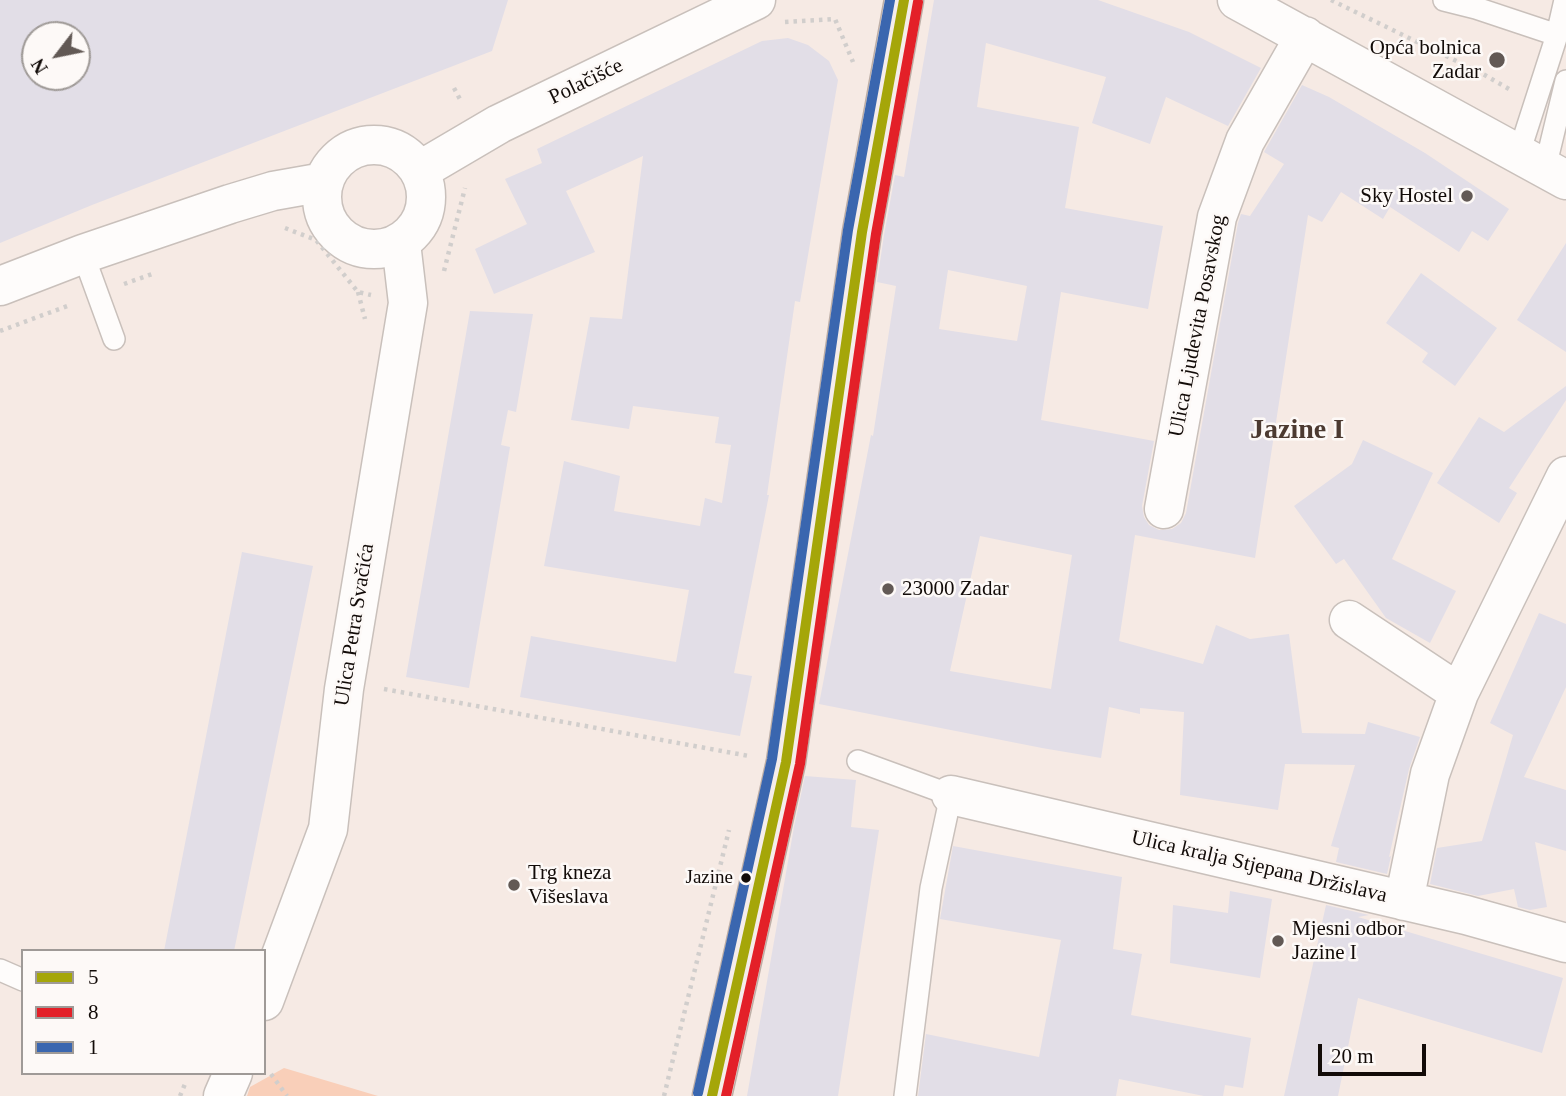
<!DOCTYPE html>
<html>
<head>
<meta charset="utf-8">
<style>
	body { margin:0 }
	#map { position:relative; width:1566px; height:1096px; overflow:hidden; background:#f6eae4; font-family:Georgia,serif }
	canvas { display:block }
	.legend { position:absolute; left:21px; top:949px; width:245px; height:126px; box-sizing:border-box; background:#fdf9f7; border:2px solid #9f9a97; margin:0; padding:9px 12px; list-style:none; font-size:21px; color:#120b08 }
	.legend li { display:flex; align-items:center; gap:14px; height:35px }
	.legend b { width:35px; border:2px solid #9f9a97 }
	.north { position:absolute; left:21px; top:21px; width:70px; height:70px; box-sizing:border-box; background:#fdf9f7; border:2px solid #9f9a97; border-radius:50%; rotate:238deg; font-size:19px; font-weight:700; line-height:28px; text-align:center; color:#120b08 }
	.north::after { content:''; display:block; margin:auto; width:24px; height:32px; background:#625955; clip-path:polygon(50% 0,100% 100%,50% 72%,0 100%) }
	.scale { position:absolute; left:1318px; top:1044px; width:108px; height:32px; box-sizing:border-box; border:4px solid #120b08; border-top:0; padding-left:9px; font-size:21px; line-height:24px; white-space:nowrap; color:#120b08; -webkit-text-stroke:5px #fdf9f7; paint-order:stroke }
</style>
</head>
<body>
<div id="map">
<canvas width="1566" height="1096"></canvas>
<ul class="legend">
<li><b style="height:9px;background:#a5a609"></b>5</li>
<li><b style="height:9px;background:#e32028"></b>8</li>
<li><b style="height:9px;background:#3a66af"></b>1</li>
</ul>
<div class="north">N</div>
<div class="scale">20 m</div>
</div>
<script>
const context = document.querySelector('canvas').getContext('2d');
context.lineJoin = 'round';
function fill(path, color) {
  context.fillStyle = color;
  context.fill(path, 'evenodd');
}
function toPath(rows) {
  const path = new Path2D();
  for (const r of rows) {
    if (r.length === 3) {
      path.moveTo(r[0] + r[2], r[1]);
      path.arc(r[0], r[1], r[2], 0, 2 * Math.PI);
      continue;
    }
    path.moveTo(r[0], r[1]);
    for (let i = 2; i < r.length; i += 2) path.lineTo(r[i], r[i + 1]);
  }
  return path;
}
function trace(path, color, width, dash) {
  context.strokeStyle = color;
  context.lineWidth = width;
  context.lineCap = dash ? 'butt' : 'round';
  context.setLineDash(dash || []);
  context.stroke(path);
}
function write(font, color, halo, rows, align = 'center') {
  context.font = font + ' Georgia,serif';
  context.lineWidth = 5;
  context.setLineDash([]);
  context.textBaseline = 'middle';
  context.strokeStyle = halo;
  context.fillStyle = color;
  for (const [text, x, y, turn = 0] of rows) {
    context.save();
    context.translate(x, y);
    context.rotate((+turn || 0) * Math.PI / 180);
    context.textAlign = isNaN(turn) ? turn : align;
    if (halo) context.strokeText(text, 0, 0);
    context.fillText(text, 0, 0);
    context.restore();
  }
}
const green = toPath([
	[284,1068,378,1096,247,1096,250,1087]
]);
const building = toPath([
	[0,0,508,0,492,51,92,205,0,243],
	[35,35,77,35,77,77,35,77],
	[934,0,1098,0,1189,32,1261,68,1228,126,1166,97,1150,144,1092,123,1106,77,986,43,977,107,1079,127,1065,208,1163,226,1148,309,1061,292,1041,420,1154,441,1142,506,1144,517,1149,525,1159,530,1172,529,1181,523,1186,513,1238,223,1241,214,1250,216,1284,164,1264,152,1302,85,1329,97,1425,153,1509,209,1488,241,1472,231,1459,252,1390,207,1383,219,1341,192,1322,222,1308,215,1255,558,1135,535,1119,641,1203,664,1216,625,1250,639,1289,634,1302,733,1365,734,1368,722,1420,737,1409,769,1389,857,1391,856,1387,874,1336,862,1339,848,1331,846,1355,765,1285,764,1278,810,1180,795,1184,712,1140,708,1140,714,1109,707,1101,758,1042,748,819,704,871,435,873,436,896,286,877,282,884,235,895,175,904,177],
	[948,270,1027,286,1017,341,939,329],
	[980,536,1072,555,1051,689,950,671],
	[788,38,808,45,829,61,838,80,800,302,795,301,767,495,769,495,734,673,752,676,740,736,520,697,531,636,676,662,689,590,544,566,564,461,620,476,614,511,700,526,705,498,722,503,731,445,715,443,719,417,633,406,629,429,571,420,590,317,622,319,643,156,566,191,595,252,494,294,475,249,527,224,505,179,542,163,537,149,762,41],
	[1566,243,1566,352,1517,320],
	[1421,273,1497,328,1455,386,1422,362,1428,353,1386,323],
	[470,311,533,314,516,412,508,410,501,445,510,447,469,688,406,677],
	[1566,386,1566,400,1509,488,1517,493,1499,523,1437,483,1479,417,1504,432],
	[1363,440,1433,473,1392,559,1456,591,1430,643,1386,618,1344,559,1336,564,1294,506,1352,464],
	[242,552,313,566,234,951,164,951],
	[1539,613,1566,624,1566,687,1524,777,1566,790,1566,851,1535,842,1547,907,1530,910,1518,907,1514,889,1478,896,1430,884,1437,848,1482,841,1513,735,1490,723],
	[805,776,856,780,851,827,879,830,838,1096,747,1096,794,827],
	[953,846,1122,877,1113,949,1142,954,1131,1015,1251,1038,1243,1088,1225,1085,1223,1096,1204,1096,1119,1079,1116,1096,918,1096,926,1034,1039,1057,1061,940,940,919],
	[1230,891,1272,899,1260,978,1170,963,1173,905,1228,913],
	[1326,905,1369,915,1358,917,1563,978,1542,1053,1358,998,1338,1096,1284,1096]
]);
const path = toPath([
	[1331,0,1483,74,1509,89],
	[785,22,835,19,853,62],
	[454,88,462,103],
	[285,228,316,240,358,292,371,295],
	[444,271,465,188],
	[124,284,155,273],
	[358,292,365,319],
	[0,331,70,305],
	[384,689,749,756],
	[271,1074,287,1096],
	[180,1096,185,1084],
	[664,1096,729,830]
]);
const lane = toPath([
	[1444,0,1476,8,1557,35],
	[1519,153,1557,35,1565,0],
	[1545,168,1566,81],
	[83,254,114,339],
	[858,761,951,795,931,888,905,1096],
	[0,970,23,980]
]);
const street = toPath([
	[1237,0,1566,180],
	[374,197,52],
	[419,171,499,124,756,0],
	[0,286,83,254,230,204,273,191,324,182],
	[1164,509,1217,217,1245,141,1305,36],
	[1349,620,1459,693,1566,476],
	[951,795,1466,915,1566,943],
	[1404,901,1430,774,1459,693],
	[264,1001,328,829,344,689,408,303,401,243],
	[223,1096,233,1073]
]);
const primary = toPath([
	[712,1096,786,762,862,232,904,0]
]);
const bus1 = toPath([
	[712,1096,786,762,862,232,904,0]
]);
const bus2 = toPath([
	[726,1096,800,764,876,234,918,2]
]);
const bus3 = toPath([
	[698,1093,772,759,848,230,890,0]
]);
const markers = [
	[1497,60,9,"#625955"],
	[1467,196,7,"#625955"],
	[888,589,7,"#625955"],
	[746,878,6,"#120b08"],
	[514,885,7,"#625955"],
	[1278,941,7,"#625955"]
];
const busNames = [
	["Jazine",733,878]
];
const poiNames = [
	["Opća bolnica",1481,48,"right"],
	["Zadar",1481,72,"right"],
	["Sky Hostel",1453,196,"right"],
	["23000 Zadar",902,589],
	["Trg kneza",528,873],
	["Višeslava",528,897],
	["Mjesni odbor",1292,929],
	["Jazine I",1292,953]
];
const streetNames = [
	["Polačišće",586,82,-26],
	["Ulica Ljudevita Posavskog",1198,326,-79],
	["Ulica Petra Svačića",355,625,-81],
	["Ulica kralja Stjepana Držislava",1259,867,13]
];
const districtNames = [
	["Jazine I",1297,431]
];
fill(green, '#f9cfb9');
fill(building, '#e2dee7');
trace(lane, '#c9c0bb', 24);
trace(street, '#c9c0bb', 41);
trace(primary, '#bdaea6', 41);
trace(path, '#d1cecc', 4.5, [3.5, 5]);
trace(lane, '#fefcfb', 21);
trace(street, '#fefcfb', 38);
trace(primary, '#f5edea', 38);
trace(bus1, '#a5a609', 10);
trace(bus2, '#e32028', 10);
trace(bus3, '#3a66af', 10);
for (const [x, y, r, color] of markers) {
  const dot = new Path2D();
  dot.arc(x, y, r, 0, 2 * Math.PI);
  context.fillStyle = color;
  context.fill(dot);
  trace(dot, '#fdf9f7', 2.5);
}
write('19px', '#120b08', '#fdf9f7', busNames, 'right');
write('21px', '#120b08', '#fdf9f7', poiNames, 'left');
write('21px', '#120b08', '#fdf9f7', streetNames);
write('bold 28px', '#4c3a31', '#fdf9f7', districtNames);
</script>
</body>
</html>
